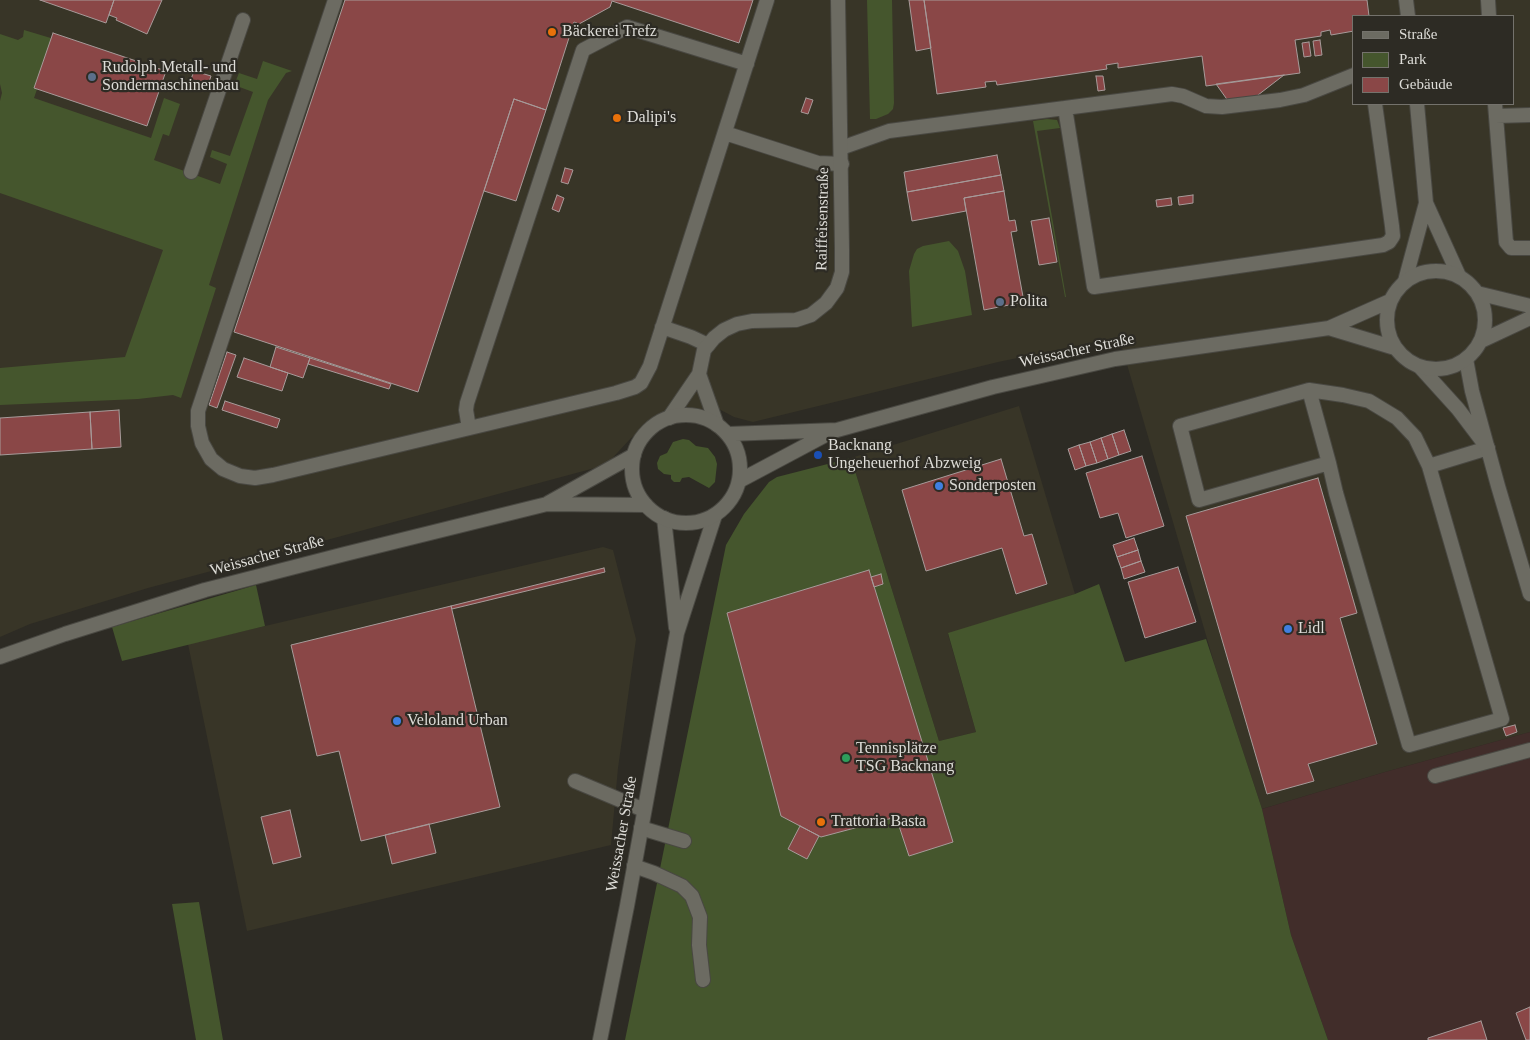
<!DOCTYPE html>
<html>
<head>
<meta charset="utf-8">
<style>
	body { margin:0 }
	#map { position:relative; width:1530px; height:1040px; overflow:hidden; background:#2d2b24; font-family:"Times New Roman",serif }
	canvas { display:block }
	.legend { position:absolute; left:1352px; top:15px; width:162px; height:90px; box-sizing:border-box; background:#2d2b24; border:1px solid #74726c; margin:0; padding:6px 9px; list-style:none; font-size:15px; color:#deddd8 }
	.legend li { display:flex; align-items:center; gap:10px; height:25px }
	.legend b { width:25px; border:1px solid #74726c }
</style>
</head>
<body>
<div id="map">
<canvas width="1530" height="1040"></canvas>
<ul class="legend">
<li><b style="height:6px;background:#6c6b62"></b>Straße</li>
<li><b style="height:14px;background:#45562d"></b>Park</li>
<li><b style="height:14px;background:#8a4747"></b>Gebäude</li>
</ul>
</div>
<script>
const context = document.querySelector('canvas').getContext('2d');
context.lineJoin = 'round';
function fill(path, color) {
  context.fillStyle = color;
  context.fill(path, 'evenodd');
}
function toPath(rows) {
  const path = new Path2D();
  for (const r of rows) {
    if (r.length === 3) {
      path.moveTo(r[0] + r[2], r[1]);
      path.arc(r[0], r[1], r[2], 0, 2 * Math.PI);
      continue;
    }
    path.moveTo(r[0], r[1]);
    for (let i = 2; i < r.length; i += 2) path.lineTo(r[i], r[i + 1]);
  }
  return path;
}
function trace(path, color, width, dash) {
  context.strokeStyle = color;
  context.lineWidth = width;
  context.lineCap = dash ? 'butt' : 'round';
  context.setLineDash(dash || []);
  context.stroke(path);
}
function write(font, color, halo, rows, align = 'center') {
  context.font = font + ' "Times New Roman",serif';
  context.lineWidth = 4.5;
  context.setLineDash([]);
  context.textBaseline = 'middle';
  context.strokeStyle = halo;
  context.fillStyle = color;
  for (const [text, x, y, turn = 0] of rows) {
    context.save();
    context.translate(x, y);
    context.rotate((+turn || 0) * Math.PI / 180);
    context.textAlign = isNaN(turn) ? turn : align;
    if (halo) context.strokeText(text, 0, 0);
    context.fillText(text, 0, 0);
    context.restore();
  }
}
const built = toPath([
	[0,0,1530,0,1530,732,1385,772,1262,809,1215,666,1119,337,998,362,753,422,734,417,717,408,667,412,631,438,606,465,148,588,30,624,0,637],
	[1354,16,1514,16,1514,104,1354,104],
	[1019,406,1075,594,948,634,976,732,939,741,851,458],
	[603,547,613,550,636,639,618,768,611,845,247,931,188,644]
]);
const industrial = toPath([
	[1530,732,1530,1040,1328,1040,1291,935,1262,809,1385,772]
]);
const green = toPath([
	[867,0,892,0,894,103,893,109,888,114,876,119,870,119],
	[24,30,54,39,34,98,151,138,164,98,180,104,169,136,163,134,154,160,220,184,227,164,210,157,212,150,230,156,253,92,234,85,239,73,257,79,263,61,292,71,286,73,268,100,209,285,216,288,181,398,173,395,138,399,0,405,0,368,125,357,163,250,0,193,0,101,2,93,0,84,0,34,18,40,23,37],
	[1047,119,1057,120,1060,128,1037,131,1066,297,1065,297,1033,121],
	[949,241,958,251,965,271,972,315,912,327,909,271,914,254,917,249,923,246],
	[683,439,689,440,696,446,708,448,715,457,717,464,715,482,709,488,689,477,682,478,680,482,674,482,671,479,671,475,664,474,658,469,657,463,660,456,667,453,673,442],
	[851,458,939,741,976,732,948,633,1075,594,1099,584,1125,662,1206,639,1262,809,1291,935,1328,1040,625,1040,726,545,744,514,769,482,777,477],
	[256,585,265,626,122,661,112,627],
	[199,902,223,1040,196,1040,172,904]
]);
const building = toPath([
	[40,0,114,0,106,23,40,0],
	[114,0,162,0,147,34,116,20,117,18,109,15,114,0],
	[345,0,753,0,739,43,612,1,610,7,579,24,574,22,546,110,514,99,418,392,234,332,345,0],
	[909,0,924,0,931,48,916,51,909,0],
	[924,0,1367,0,1369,16,1354,16,1354,31,1331,35,1330,30,1321,32,1321,36,1295,40,1300,73,1206,86,1202,56,1118,68,1118,63,1106,65,1107,69,997,85,996,81,985,82,986,87,937,94,924,0],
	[53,33,166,71,147,126,34,88,53,33],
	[1320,40,1322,55,1315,56,1313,41,1320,40],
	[1309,42,1311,56,1304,57,1302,43,1309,42],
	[194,71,211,76,207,88,190,82,194,71],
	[1284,75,1236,112,1216,84,1268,77,1284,75],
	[1096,76,1103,76,1105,90,1098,91,1096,76],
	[806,98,813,100,808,114,801,112,806,98],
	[514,99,546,110,516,201,484,191,514,99],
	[997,155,1001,175,907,192,904,172,997,155],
	[565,168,573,170,568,184,561,182,565,168],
	[1001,175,1004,191,964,198,966,211,912,221,907,192,1001,175],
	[1004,191,1009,221,1015,220,1017,231,1011,232,1024,302,984,310,964,198,1004,191],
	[557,195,564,198,559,212,552,209,557,195],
	[1193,195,1193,203,1179,205,1178,197,1193,195],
	[1171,198,1172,205,1157,207,1156,200,1171,198],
	[1049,218,1057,262,1039,265,1031,221,1049,218],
	[276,347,310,358,303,378,270,367,276,347],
	[227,352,236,355,217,408,209,405,227,352],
	[244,358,288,373,282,391,237,377,244,358],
	[310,358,329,364,391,384,389,389,308,364,310,358],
	[225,401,280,419,277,428,222,410,225,401],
	[119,410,121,447,92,449,90,412,119,410],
	[90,412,92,449,0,455,0,418,90,412],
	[1124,430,1131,451,1119,455,1112,434,1124,430],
	[1112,434,1119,455,1108,459,1101,438,1112,434],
	[1101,438,1108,459,1097,463,1090,442,1101,438],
	[1090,442,1097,463,1086,466,1079,445,1090,442],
	[1079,445,1086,466,1075,470,1068,449,1079,445],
	[1142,456,1164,526,1126,538,1118,513,1100,518,1086,473,1142,456],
	[1001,459,1024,536,1032,534,1047,584,1016,594,1002,548,926,571,902,490,1001,459],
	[1318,478,1357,613,1340,618,1377,744,1308,764,1314,781,1267,794,1186,516,1318,478],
	[1134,538,1138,550,1117,557,1113,545,1134,538],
	[1138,550,1141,561,1121,568,1117,557,1138,550],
	[1141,561,1145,572,1124,579,1121,568,1141,561],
	[1178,567,1196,622,1145,638,1128,582,1178,567],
	[604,568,605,572,452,609,451,606,604,568],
	[869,570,953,842,909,856,896,817,821,837,781,816,727,613,869,570],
	[881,574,883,584,874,587,871,577,881,574],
	[451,606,500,807,361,841,339,751,317,756,291,645,451,606],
	[1515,725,1517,732,1506,736,1503,728,1515,725],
	[290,810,301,857,273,864,261,817,290,810],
	[429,824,436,853,392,864,385,835,429,824],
	[800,826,819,836,807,859,788,849,800,826],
	[1530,1007,1530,1040,1526,1040,1516,1013,1530,1007],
	[1481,1021,1487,1040,1428,1040,1428,1038,1481,1021]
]);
const service = toPath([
	[335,0,198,411,198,426,202,443,211,459,223,469,240,476,255,478,273,475,616,393,635,387,641,383,650,366,767,0],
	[1488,0,1489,16],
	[1495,104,1506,242,1511,248,1530,248],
	[1065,108,1094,287,1383,245,1389,242,1393,236,1392,226,1375,104],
	[1496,116,1530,115],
	[725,133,818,163,842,164],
	[841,148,889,131,1172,94,1183,96,1206,106,1222,107,1280,100,1304,95,1354,75],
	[191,172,243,20],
	[662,327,691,337,708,345],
	[1309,390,1343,395,1369,401,1397,418,1415,437,1429,466,1502,719,1409,745,1336,493,1329,463,1309,390,1180,426,1199,500,1329,463],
	[469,428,466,410,467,403,583,50,627,27,747,64],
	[1429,466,1488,448],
	[1435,776,1530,750],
	[575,781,644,810],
	[641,828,684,841],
	[634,866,654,873,682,886,692,896,700,917,699,945,703,980]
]);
const minor = toPath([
	[1406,0,1408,16],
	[1417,104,1426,203,1459,276],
	[1405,281,1426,203],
	[1466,359,1472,391,1498,486,1530,594],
	[1420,367,1458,409,1483,442],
	[699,374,717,425],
	[669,418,699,374,704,350,714,338,724,330,737,324,752,321,796,320,811,315,826,303,837,288,842,272,842,249,838,0],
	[664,518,676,628],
	[600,1040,627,906,677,633,715,515]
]);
const tertiary = toPath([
	[1436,320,49],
	[1477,293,1530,306],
	[1329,328,1395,348],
	[1481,341,1530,318],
	[686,469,54],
	[728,434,837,430,993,387,1115,359,1329,328,1390,301],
	[739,481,833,431],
	[548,503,634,455],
	[0,657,65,634,205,590,345,554,547,504,646,505]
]);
const markers = [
	[552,32,5,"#e8710a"],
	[92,77,5,"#5c6f8a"],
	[617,118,5,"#e8710a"],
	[1000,302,5,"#5c6f8a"],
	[818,455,5,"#1a4fb4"],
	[939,486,5,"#3f7fe0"],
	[1288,629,5,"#3f7fe0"],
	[397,721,5,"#3f7fe0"],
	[846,758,5,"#2e9e5b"],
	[821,822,5,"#e8710a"]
];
const poiNames = [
	["Bäckerei Trefz",562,32],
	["Rudolph Metall- und",102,68],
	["Sondermaschinenbau",102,86],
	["Dalipi's",627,118],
	["Polita",1010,302],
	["Backnang",828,446],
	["Ungeheuerhof Abzweig",828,464],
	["Sonderposten",949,486],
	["Lidl",1298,629],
	["Veloland Urban",407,721],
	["Tennisplätze",856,749],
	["TSG Backnang",856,767],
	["Trattoria Basta",831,822]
];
const streetNames = [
	["Raiffeisenstraße",823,219,-89],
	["Weissacher Straße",1077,351,-12],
	["Weissacher Straße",267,556,-15],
	["Weissacher Straße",622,834,-80]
];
fill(built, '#383527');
fill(industrial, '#412d2a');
fill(green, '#45562d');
fill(building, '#8a4747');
trace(building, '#a79b9a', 1);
trace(service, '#494842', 16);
trace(minor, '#494842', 16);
trace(tertiary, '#494842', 16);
trace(service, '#6c6b62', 14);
trace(minor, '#6c6b62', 14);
trace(tertiary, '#6c6b62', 14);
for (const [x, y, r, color] of markers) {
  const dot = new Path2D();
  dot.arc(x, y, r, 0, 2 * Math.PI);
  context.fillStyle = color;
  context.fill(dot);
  trace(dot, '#2d2b24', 2);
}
write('16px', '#deddd8', '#2d2b24', poiNames, 'left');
write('16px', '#deddd8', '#2d2b24', streetNames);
</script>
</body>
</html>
